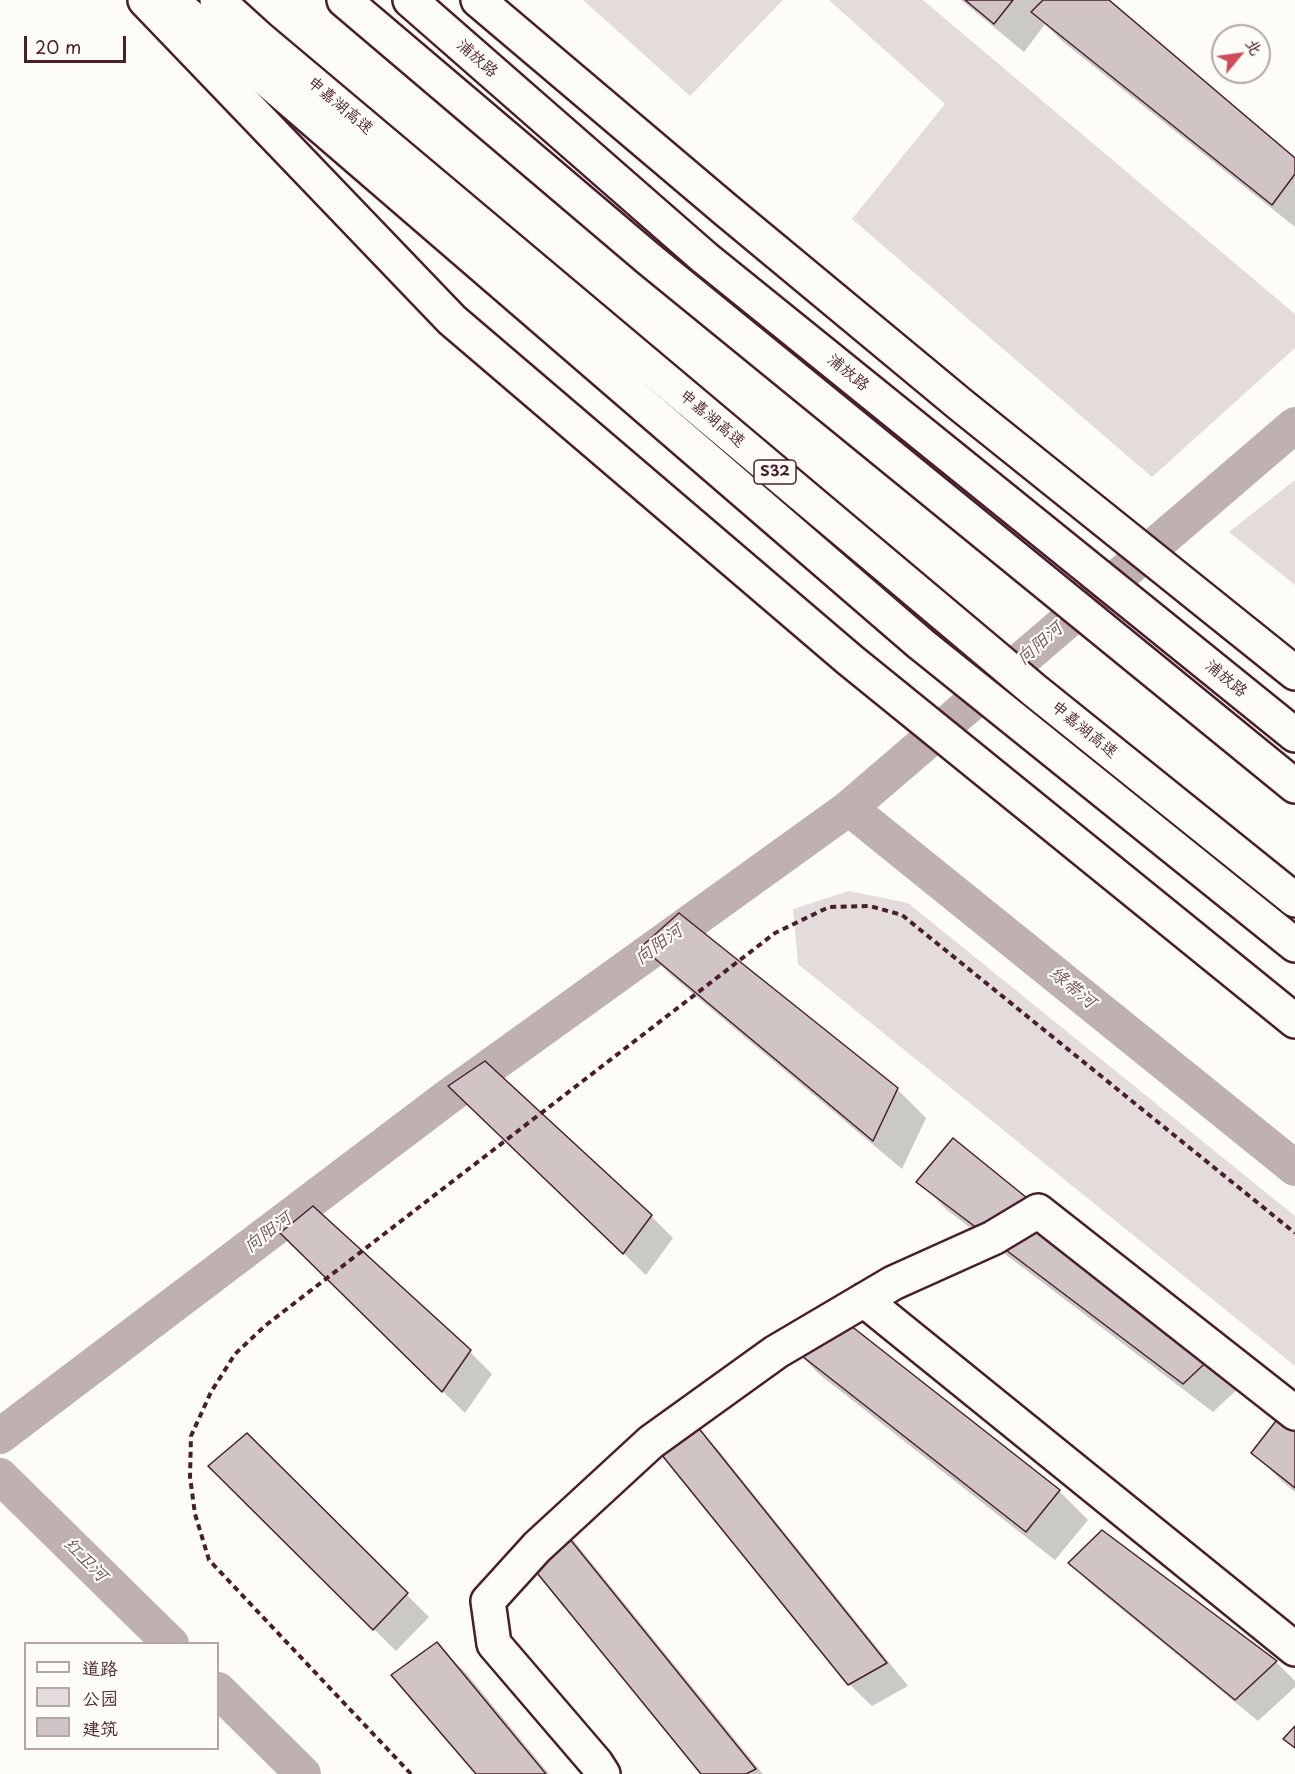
<!DOCTYPE html>
<html>
<head>
<meta charset="utf-8">
<style>
	body { margin:0 }
	#map { position:relative; width:1295px; height:1774px; overflow:hidden; background:#fdfcf7; font-family:"Playpen Sans","LXGW WenKai TC",sans-serif }
	canvas { display:block }
	.legend { position:absolute; left:24px; top:1642px; width:195px; height:108px; box-sizing:border-box; background:#fdfcf7; border:2px solid #b5a4a5; margin:0; padding:8px 10px; list-style:none; font-size:18px; color:#4a1f2b }
	.legend li { display:flex; align-items:center; gap:12px; height:30px }
	.legend b { width:30px; border:2px solid #b5a4a5 }
	.north { position:absolute; left:1211px; top:24px; width:60px; height:60px; box-sizing:border-box; background:#fdfcf7; border:2px solid #b5a4a5; border-radius:50%; rotate:61deg; font-size:16px; font-weight:700; line-height:24px; text-align:center; color:#4a1f2b }
	.north::after { content:''; display:block; margin:auto; width:21px; height:27px; background:#d1495b; clip-path:polygon(50% 0,100% 100%,50% 72%,0 100%) }
	.scale { position:absolute; left:24px; top:36px; width:102px; height:27px; box-sizing:border-box; border:3px solid #4a1f2b; border-top:0; padding-left:8px; font-size:18px; line-height:21px; white-space:nowrap; color:#4a1f2b; -webkit-text-stroke:4px #fdfcf7; paint-order:stroke }
</style>
</head>
<body>
<div id="map">
<canvas width="1295" height="1774"></canvas>
<ul class="legend">
<li><b style="height:8px;background:#fdfcf7"></b>道路</li>
<li><b style="height:16px;background:#e3dcda"></b>公园</li>
<li><b style="height:16px;background:#d0c5c4"></b>建筑</li>
</ul>
<div class="north">北</div>
<div class="scale">20 m</div>
</div>
<script>
const context = document.querySelector('canvas').getContext('2d');
context.lineJoin = 'round';
function fill(path, color) {
  context.fillStyle = color;
  context.fill(path, 'evenodd');
}
function toPath(rows) {
  const path = new Path2D();
  for (const r of rows) {
    path.moveTo(r[0], r[1]);
    for (let i = 2; i < r.length; i += 2) path.lineTo(r[i], r[i + 1]);
  }
  return path;
}
function trace(path, color, width, dash) {
  context.strokeStyle = color;
  context.lineWidth = width;
  context.lineCap = dash ? 'butt' : 'round';
  context.setLineDash(dash || []);
  context.stroke(path);
}
function write(font, color, halo, rows, align = 'center') {
  context.font = font + ' "Playpen Sans","LXGW WenKai TC",sans-serif';
  context.lineWidth = 4.5;
  context.setLineDash([]);
  context.textBaseline = 'middle';
  context.strokeStyle = halo;
  context.fillStyle = color;
  for (const [text, x, y, turn = 0] of rows) {
    context.save();
    context.translate(x, y);
    context.rotate((+turn || 0) * Math.PI / 180);
    context.textAlign = isNaN(turn) ? turn : align;
    if (halo) context.strokeText(text, 0, 0);
    context.fillText(text, 0, 0);
    context.restore();
  }
}
const green = toPath([
	[583,0,783,0,690,96],
	[829,0,923,0,1295,314,1295,348,1152,477,852,219,945,104],
	[1295,480,1295,585,1229,532],
	[849,891,908,903,1295,1216,1295,1366,798,964,793,909]
]);
const shadow = toPath([
	[961,0,1106,0,1295,160,1295,227,1062,41,1045,24,1024,52],
	[643,948,897,1089,926,1118,902,1169,672,976],
	[472,1108,651,1216,673,1238,646,1275],
	[918,1181,1245,1382,1213,1412,947,1210],
	[282,1234,470,1352,492,1374,465,1413],
	[827,1309,1059,1491,1088,1520,1055,1560,819,1374,790,1345],
	[697,1428,719,1451,908,1686,872,1706,849,1684],
	[1295,1432,1295,1492,1282,1481,1253,1453],
	[247,1435,429,1617,396,1651,210,1466],
	[554,1522,574,1541,763,1774,703,1774],
	[1102,1532,1276,1662,1295,1681,1295,1687,1258,1721,1092,1585,1070,1563],
	[437,1644,466,1673,549,1774,478,1774]
]);
const canal = toPath([
	[849,808,1295,1168],
	[0,1436,449,1096,849,808,1295,425],
	[0,1476,171,1644],
	[218,1690,303,1774]
]);
const building = toPath([
	[965,0,1013,0,994,24,965,0],
	[1043,0,1109,0,1295,158,1295,174,1272,205,1031,12,1043,0],
	[679,913,898,1088,873,1141,641,947,679,913],
	[485,1061,652,1215,623,1254,448,1086,485,1061],
	[953,1138,1217,1352,1183,1384,916,1182,953,1138],
	[313,1206,471,1350,442,1392,280,1233,313,1206],
	[827,1307,1060,1490,1026,1532,788,1345,827,1307],
	[1279,1417,1295,1430,1295,1488,1251,1453,1279,1417],
	[697,1426,887,1663,848,1685,661,1454,697,1426],
	[247,1433,408,1593,373,1630,208,1466,247,1433],
	[552,1517,756,1769,746,1774,701,1774,520,1552,552,1517],
	[1102,1530,1277,1661,1235,1700,1068,1563,1102,1530],
	[437,1642,546,1774,476,1774,391,1675,437,1642],
	[1295,1726,1295,1748,1283,1739,1295,1726]
]);
const path = toPath([
	[411,1774,209,1560,195,1514,190,1477,191,1436,211,1392,235,1354,266,1325,775,933,829,907,870,906,902,915,1295,1233]
]);
const minor = toPath([
	[864,1300,1295,1649],
	[603,1774,596,1763,494,1644,488,1601,537,1547,651,1442,776,1352,893,1283,993,1238,1038,1211,1295,1413]
]);
const major = toPath([
	[170,0,265,78,921,644,1295,945],
	[410,0,705,258,1295,735]
]);
const highway = toPath([
	[145,0,452,320,850,660,1295,1021],
	[217,0,260,39,1034,690,1295,900],
	[344,0,649,259,1295,786],
	[478,0,726,210,961,405,1295,673]
]);
const shields = [
	[775,472,42]
];
const shieldNames = [
	["S32",775,472]
];
const streetNames = [
	["浦放路",477,59,41],
	["申嘉湖高速",340,106,40],
	["浦放路",848,373,39],
	["申嘉湖高速",712,419,40],
	["浦放路",1226,679,39],
	["申嘉湖高速",1084,730,39]
];
const waterNames = [
	["向阳河",1040,644,-41],
	["向阳河",659,945,-36],
	["绿带河",1072,988,39],
	["向阳河",268,1233,-37],
	["红卫河",85,1560,45]
];
fill(green, '#e3dcda');
fill(shadow, '#0003');
trace(canal, '#c0b1b1', 36);
fill(building, '#d0c5c4');
trace(building, '#4a1f2b', 1.5);
trace(minor, '#4a1f2b', 38);
trace(major, '#4a1f2b', 38);
trace(highway, '#4a1f2b', 38);
trace(path, '#4a1f2b', 4, [6, 4.5]);
trace(minor, '#fdfcf7', 33);
trace(major, '#fdfcf7', 33);
trace(highway, '#fdfcf7', 33);
for (const [x, y, w] of shields) {
  const box = new Path2D();
  box.roundRect(x - w / 2, y - 12, w, 24, 4.5);
  context.fillStyle = '#fdfcf7';
  context.fill(box);
  trace(box, '#4a1f2b', 1.5);
}
write('bold 15px', '#4a1f2b', null, shieldNames);
write('16px', '#4a1f2b', '#fdfcf7', streetNames);
write('italic 18px', '#73525a', '#fdfcf7', waterNames);
</script>
</body>
</html>
